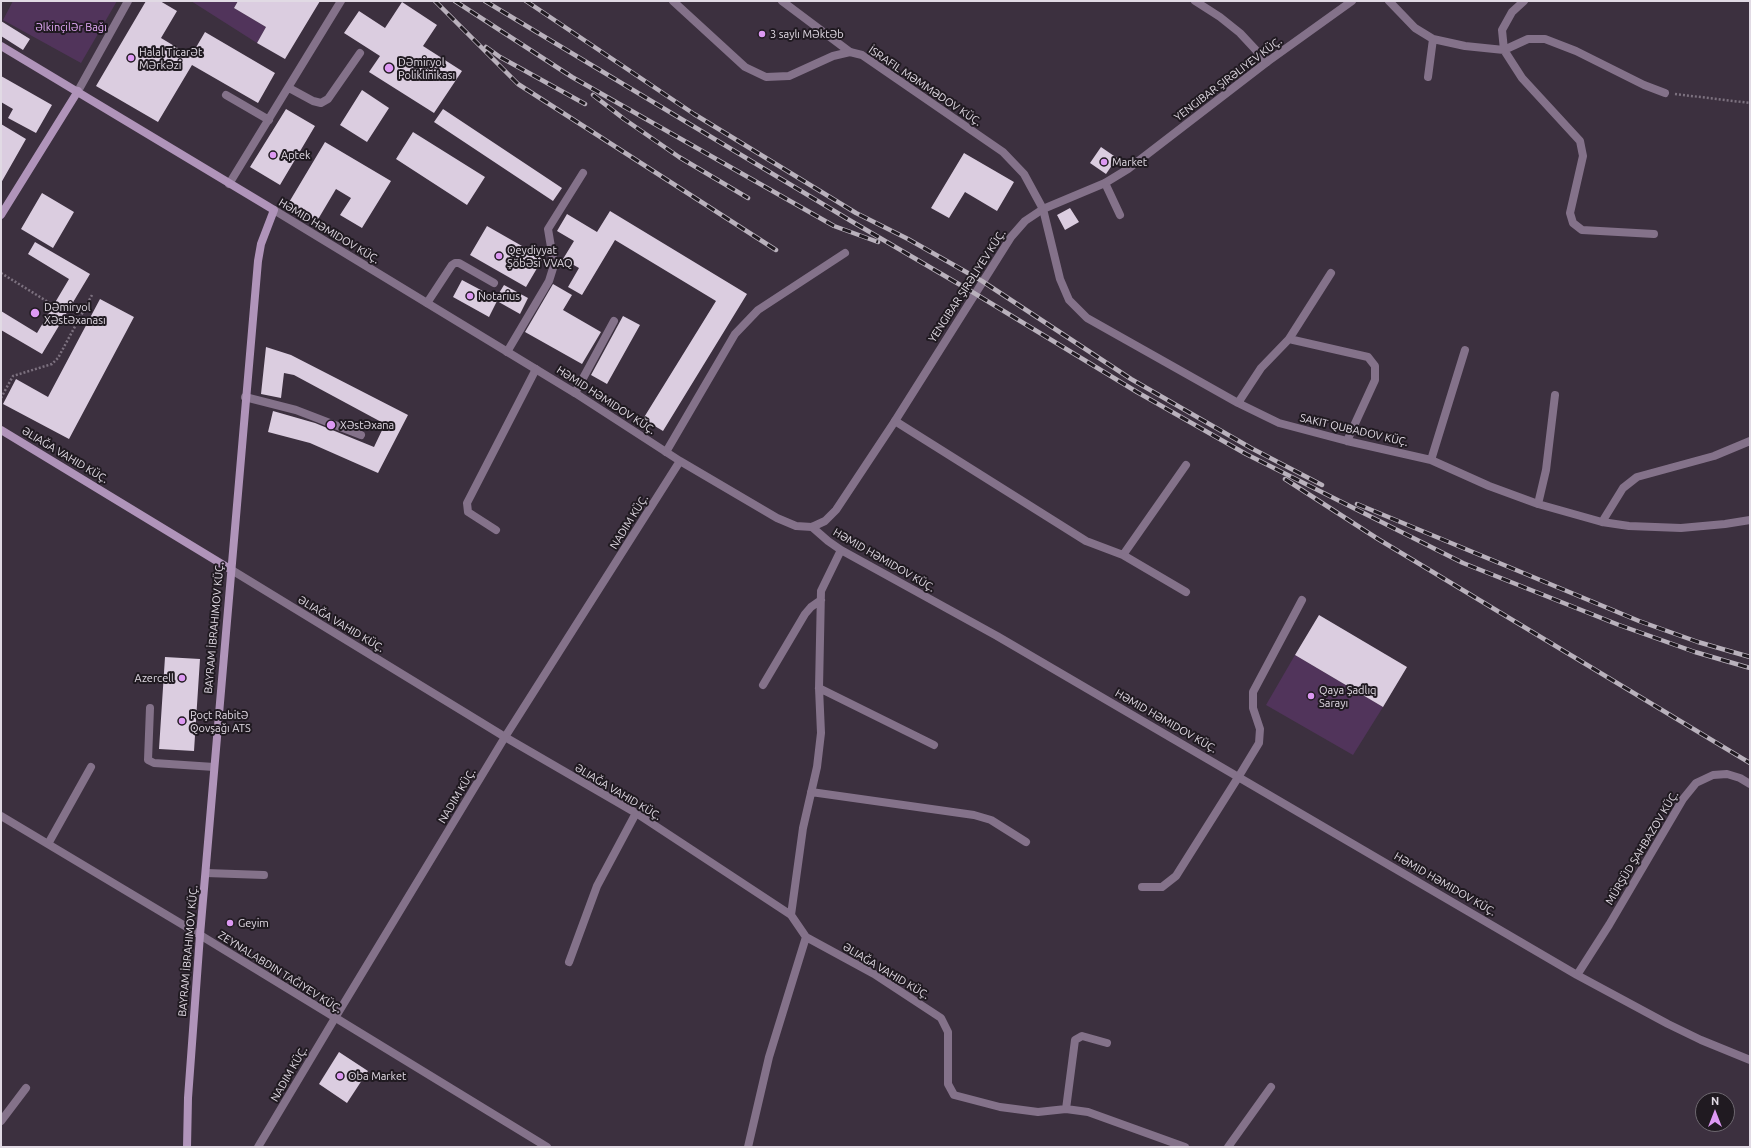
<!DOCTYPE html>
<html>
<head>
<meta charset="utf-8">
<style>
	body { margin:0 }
	#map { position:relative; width:1751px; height:1148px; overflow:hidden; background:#3c303f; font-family:Ubuntu,sans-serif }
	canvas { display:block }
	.frame { position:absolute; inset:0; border:2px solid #e1dae4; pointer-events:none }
	.north { position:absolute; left:1695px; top:1092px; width:40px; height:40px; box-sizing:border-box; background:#201a21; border:1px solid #6d676f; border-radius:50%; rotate:0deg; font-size:11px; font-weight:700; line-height:16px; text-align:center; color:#e1dae4 }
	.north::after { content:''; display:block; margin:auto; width:14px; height:18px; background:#dd99f3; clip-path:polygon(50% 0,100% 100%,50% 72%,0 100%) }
</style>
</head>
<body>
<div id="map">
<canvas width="1751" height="1148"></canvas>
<div class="frame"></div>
<div class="north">N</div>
</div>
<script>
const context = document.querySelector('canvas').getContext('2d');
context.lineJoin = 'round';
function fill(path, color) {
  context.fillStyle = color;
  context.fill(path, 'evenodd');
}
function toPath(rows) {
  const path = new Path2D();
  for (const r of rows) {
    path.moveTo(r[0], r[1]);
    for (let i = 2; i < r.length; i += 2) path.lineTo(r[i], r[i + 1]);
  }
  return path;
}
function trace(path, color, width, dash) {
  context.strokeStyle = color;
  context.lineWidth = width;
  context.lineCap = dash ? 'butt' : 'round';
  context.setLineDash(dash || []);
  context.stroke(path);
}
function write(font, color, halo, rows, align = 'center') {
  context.font = font + ' Ubuntu,sans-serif';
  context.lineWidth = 4;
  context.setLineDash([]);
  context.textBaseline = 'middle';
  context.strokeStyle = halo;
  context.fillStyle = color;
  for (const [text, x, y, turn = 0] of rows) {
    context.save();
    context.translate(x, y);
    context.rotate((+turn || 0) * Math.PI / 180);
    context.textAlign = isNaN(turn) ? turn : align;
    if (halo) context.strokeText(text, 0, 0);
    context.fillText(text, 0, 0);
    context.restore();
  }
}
const green = toPath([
	[13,1,117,1,81,63,3,20],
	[191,1,238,1,234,8,266,27,257,43],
	[1295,655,1383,707,1353,755,1266,705]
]);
const building = toPath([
	[146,1,160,1,177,11,161,38,191,56,205,32,275,73,258,103,192,65,158,122,96,86],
	[238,1,320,1,285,59,257,43,266,27,234,8],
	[402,2,437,25,423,46,462,71,434,113,369,72,380,56,344,33,359,11,385,28],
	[1,21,30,39,23,50,1,36],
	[1,76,52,105,36,133,8,118,13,109,1,102],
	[362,90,389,108,367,142,340,125],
	[286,109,315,126,280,185,250,167],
	[443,109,562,188,553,201,434,122],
	[1,124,26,139,1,183],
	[413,132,485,177,467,205,396,159],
	[325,142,391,181,362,228,340,215,351,198,336,189,317,221,288,204],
	[1101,147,1117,158,1106,174,1090,163],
	[964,153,1014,182,997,211,965,192,949,218,931,208],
	[42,193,74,212,53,248,21,229],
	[1070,208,1079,222,1065,230,1057,215],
	[610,211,747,294,663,431,643,419,716,301,615,240,582,295,568,287,579,268,563,259,574,241,557,231,567,214,597,232],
	[487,226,543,258,526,287,470,255],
	[35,242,90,274,42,354,1,330,1,311,37,333,69,279,28,254],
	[462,280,496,298,504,285,528,298,520,314,497,301,489,317,453,297],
	[553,284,572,295,563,310,601,332,582,364,525,332],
	[100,299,134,317,69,439,3,404,16,379,48,397],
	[623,316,640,325,607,384,591,375],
	[266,347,291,355,408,415,378,473,310,443,268,432,273,411,315,423,374,447,385,424,294,375,284,373,281,398,261,394],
	[1319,615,1407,667,1383,707,1295,655],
	[165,657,200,659,194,751,159,749],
	[339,1052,368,1071,347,1103,319,1084]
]);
const path = toPath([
	[1675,94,1750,103],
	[1,273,53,305],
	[1,398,13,376,52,364,58,358,92,295]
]);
const service = toPath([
	[782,1,850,52],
	[289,88,313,101,321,103,328,99,360,53],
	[226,95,269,120],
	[229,184,341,1],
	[427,303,452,265,455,263,459,263,494,283],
	[507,352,549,281,554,265,548,229,583,173],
	[575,393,614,321],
	[245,397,296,410,361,435],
	[666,452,735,334,758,310,845,253],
	[150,708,148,760,154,763,214,767],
	[1239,776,1259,743,1260,729,1253,708,1253,692,1302,600]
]);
const minor = toPath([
	[673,1,745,67,766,77,789,76,833,56,850,52,862,55,1003,152,1024,174,1043,209,1060,279,1069,300,1087,318,1238,403,1279,423,1347,441,1431,460,1489,486,1538,504,1602,522,1629,526,1681,528,1725,524,1750,520],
	[1195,1,1220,17,1240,33,1267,62],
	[1389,1,1415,28,1433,39,1465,46,1504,50,1528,39,1545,39,1576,51,1644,85,1665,93],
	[1524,1,1512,12,1502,30,1504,50,1522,78,1580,141,1583,156,1570,213,1573,223,1582,230,1654,234],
	[1428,77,1433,39],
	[78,91,128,1],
	[1105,183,1120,215],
	[1289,339,1368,357,1375,366,1375,380,1347,441],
	[1238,403,1261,368,1289,339,1331,273],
	[895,421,1086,541,1123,555,1186,592],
	[1431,460,1465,350],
	[1538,504,1546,470,1555,395],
	[1602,522,1623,488,1637,477,1714,456,1750,441],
	[812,527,828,541,841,550,997,636,1577,975,1668,1024,1701,1040,1750,1060],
	[496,530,468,512,467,503,536,369],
	[1123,555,1186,465],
	[763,685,805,614,811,607,821,600],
	[819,688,934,745],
	[505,737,636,813,791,915,806,937,874,974,941,1018,948,1032,948,1084,954,1095,1000,1107,1038,1112,1066,1109,1088,1112,1185,1147],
	[811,792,974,815,991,820,1026,842],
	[1,816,200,935,547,1147],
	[48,844,91,767],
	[206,873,264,875],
	[1142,887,1162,887,1176,876,1239,776],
	[791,915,803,828,817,767,821,733,819,688,821,591,841,550],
	[569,962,597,886,636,813],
	[1577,975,1609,925,1683,799,1696,783,1713,775,1727,774,1740,778,1750,784],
	[1066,1109,1075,1040,1082,1036,1107,1043],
	[1,1121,26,1088],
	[748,1147,769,1057,806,937],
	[1228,1147,1271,1087]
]);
const tertiary = toPath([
	[274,210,575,393,680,461,777,518,796,526,812,527,825,521,836,510,895,421,1011,237,1025,221,1043,209,1105,183,1128,169,1267,62,1352,1],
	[230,569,505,737],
	[258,1147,335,1018,505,737,680,461]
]);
const secondary = toPath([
	[1,46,274,210,261,244,258,261,200,935,188,1098,187,1147],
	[1,215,78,91],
	[1,430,230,569]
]);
const rail = toPath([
	[435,1,518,84,776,250],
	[455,1,572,77,834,226,878,242],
	[485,1,851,221,974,293,1137,392,1246,454,1463,563,1619,625,1695,652,1750,668],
	[526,1,694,114,856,213,908,239,982,281,1131,379,1251,448,1322,485],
	[486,47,500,57,585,104],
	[593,95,624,119,679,157,748,198],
	[1285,479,1378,539,1750,763],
	[1357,504,1639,621,1698,642,1750,657]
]);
const markers = [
	[762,34,4,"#dd99f3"],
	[131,58,4,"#dd99f3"],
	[389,68,5,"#dd99f3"],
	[273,155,4,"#dd99f3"],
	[1104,162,4,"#dd99f3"],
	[499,256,4,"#dd99f3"],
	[470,296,4,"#dd99f3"],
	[35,313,5,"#dd99f3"],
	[331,425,5,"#dd99f3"],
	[182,678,4,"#dd99f3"],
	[1311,696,4,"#dd99f3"],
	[182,721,4,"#dd99f3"],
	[230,923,4,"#dd99f3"],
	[340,1076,4,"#dd99f3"]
];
const parkNames = [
	["Əlkinçilər Bağı",71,27]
];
const poiNames = [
	["3 saylı Məktəb",770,34],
	["Halal Ticarət",139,52],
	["Mərkəzi",139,65],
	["Dəmiryol",398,62],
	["Poliklinikası",398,75],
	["Aptek",281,155],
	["Market",1112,162],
	["Qeydiyyat",507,250],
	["Şöbəsi VVAQ",507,263],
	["Notarius",478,296],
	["Dəmiryol",44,307],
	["Xəstəxanası",44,320],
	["Xəstəxana",340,425],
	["Azercell",174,678,"right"],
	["Qaya Şadlıq",1319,690],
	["Sarayı",1319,703],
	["Poçt Rabitə",190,715],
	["Qovşağı ATS",190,728],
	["Geyim",238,923],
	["Oba Market",348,1076]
];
const streetNames = [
	["YENGIBAR ŞIRƏLIYEV KÜÇ.",1228,79,-37],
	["İSRAFIL MƏMMƏDOV KÜÇ.",925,86,34],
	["HƏMID HƏMIDOV KÜÇ.",329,231,31],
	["YENGIBAR ŞIRƏLIYEV KÜÇ.",967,286,-57],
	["HƏMID HƏMIDOV KÜÇ.",606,400,33],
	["SAKIT QUBADOV KÜÇ.",1354,430,13],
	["ƏLIAĞA VAHID KÜÇ.",65,455,31],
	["NADIM KÜÇ.",629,522,-58],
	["HƏMID HƏMIDOV KÜÇ.",884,560,30],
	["ƏLIAĞA VAHID KÜÇ.",341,624,31],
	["BAYRAM İBRAHIMOV KÜÇ.",214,628,-85],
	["HƏMID HƏMIDOV KÜÇ.",1166,721,30],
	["ƏLIAĞA VAHID KÜÇ.",618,792,31],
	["NADIM KÜÇ.",457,796,-59],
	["MÜRŞÜD ŞAHBAZOV KÜÇ.",1642,848,-59],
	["HƏMID HƏMIDOV KÜÇ.",1445,884,30],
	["BAYRAM İBRAHIMOV KÜÇ.",188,951,-85],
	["ƏLIAĞA VAHID KÜÇ.",886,971,31],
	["ZEYNALABDIN TAĞIYEV KÜÇ.",280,972,32],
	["NADIM KÜÇ.",289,1074,-60]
];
fill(green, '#51345b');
fill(building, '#dbcde0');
trace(path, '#7c717f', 2.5, [2, 2]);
trace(service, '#84728a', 8);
trace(minor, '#84728a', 8);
trace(tertiary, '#84728a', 8);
trace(secondary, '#b094ba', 8);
trace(rail, '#b9b1bc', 4.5);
trace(rail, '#201a21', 3, [9]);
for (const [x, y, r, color] of markers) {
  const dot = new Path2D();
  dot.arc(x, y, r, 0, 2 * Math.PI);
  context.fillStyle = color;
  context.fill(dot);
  trace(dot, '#201a21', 1.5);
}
write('11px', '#e4aaf8', '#201a21', parkNames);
write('11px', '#e1dae4', '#201a21', poiNames, 'left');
write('11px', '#e1dae4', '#201a21', streetNames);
</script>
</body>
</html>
